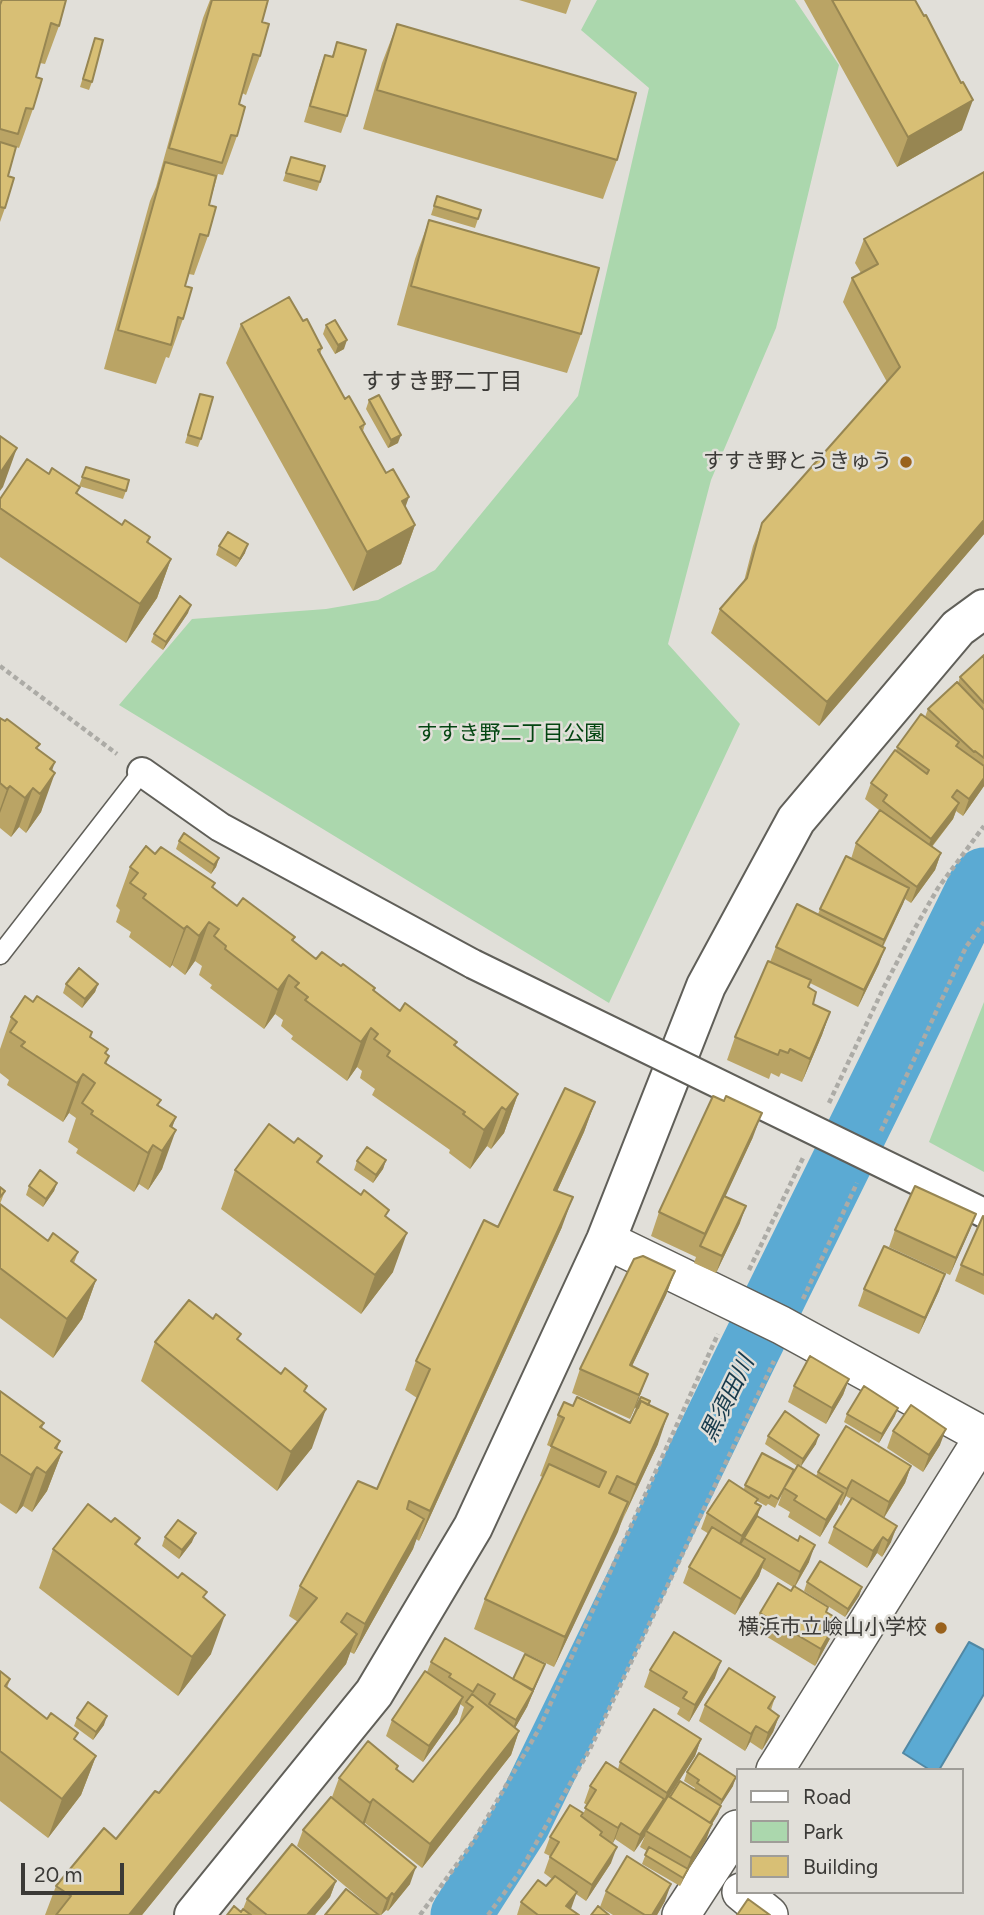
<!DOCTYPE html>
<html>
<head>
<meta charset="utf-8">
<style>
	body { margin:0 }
	#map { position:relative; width:984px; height:1915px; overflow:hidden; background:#e1dfd9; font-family:Figtree,sans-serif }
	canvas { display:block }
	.legend { position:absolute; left:736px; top:1768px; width:228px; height:126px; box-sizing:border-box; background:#e1dfd9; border:2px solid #9f9d98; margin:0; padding:9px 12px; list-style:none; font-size:21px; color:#3b3a37 }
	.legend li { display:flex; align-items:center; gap:14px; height:35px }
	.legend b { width:35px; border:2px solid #9f9d98 }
	.scale { position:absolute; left:21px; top:1863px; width:103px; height:32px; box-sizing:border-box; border:4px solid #3b3a37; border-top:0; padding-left:9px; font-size:21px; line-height:24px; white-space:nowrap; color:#3b3a37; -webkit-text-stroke:5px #e1dfd9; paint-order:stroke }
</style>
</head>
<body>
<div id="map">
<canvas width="984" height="1915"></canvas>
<ul class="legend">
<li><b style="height:9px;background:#fff"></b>Road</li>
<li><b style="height:19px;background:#abd7ad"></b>Park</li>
<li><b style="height:19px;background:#d8bf75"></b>Building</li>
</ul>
<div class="scale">20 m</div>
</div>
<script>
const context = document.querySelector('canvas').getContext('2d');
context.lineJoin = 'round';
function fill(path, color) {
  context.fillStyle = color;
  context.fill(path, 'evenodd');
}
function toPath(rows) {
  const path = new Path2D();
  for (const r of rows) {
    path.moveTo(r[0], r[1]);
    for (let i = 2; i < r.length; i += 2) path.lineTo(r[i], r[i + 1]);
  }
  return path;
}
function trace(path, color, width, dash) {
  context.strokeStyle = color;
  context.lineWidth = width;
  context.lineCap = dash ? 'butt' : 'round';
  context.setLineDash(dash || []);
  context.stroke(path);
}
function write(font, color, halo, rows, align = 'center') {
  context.font = font + ' Figtree,"Noto Sans JP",sans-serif';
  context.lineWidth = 5;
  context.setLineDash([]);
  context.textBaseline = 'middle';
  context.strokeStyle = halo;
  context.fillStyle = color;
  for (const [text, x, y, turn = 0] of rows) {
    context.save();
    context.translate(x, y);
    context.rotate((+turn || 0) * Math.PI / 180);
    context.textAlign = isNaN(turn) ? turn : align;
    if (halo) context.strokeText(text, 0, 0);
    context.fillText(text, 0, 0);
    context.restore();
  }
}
const green = toPath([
	[597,0,795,0,839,65,776,328,711,480,668,644,740,724,609,1003,119,705,192,619,326,609,378,600,435,570,578,396,649,88,581,30],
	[984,1002,984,1172,929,1142]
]);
const water = toPath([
	[969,1642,984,1650,984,1694,939,1770,930,1770,903,1753,969,1642]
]);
const river = toPath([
	[461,1915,520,1823,740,1369,978,886,984,878]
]);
const path = toPath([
	[0,666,117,754],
	[829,1103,884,987,915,928,938,888,984,826],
	[881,1131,966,947,984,922],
	[749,1270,803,1158],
	[803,1299,857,1183],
	[420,1915,473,1842,539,1729,718,1334],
	[488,1915,519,1873,590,1749,774,1361]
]);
const service = toPath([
	[0,955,142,772]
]);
const pedestrian = toPath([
	[142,772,220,827,473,964]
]);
const minor = toPath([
	[606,1240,781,1325,984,1436],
	[775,1770,984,1436],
	[741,1892,769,1915],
	[681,1915,737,1829]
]);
const tertiary = toPath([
	[194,1915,374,1693,473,1527,606,1240,706,986,796,820,958,628,984,609]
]);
const pedestrianBridge = toPath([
	[473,964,984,1213]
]);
const wall = toPath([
	[0,0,66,0,59,26,45,64,40,63,36,77,33,109,19,148,16,147,8,176,5,208,0,222],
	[210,0,268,0,262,22,260,56,246,95,242,93,239,104,237,136,223,175,218,174,209,205,208,236,194,275,189,274,185,286,183,319,169,358,166,357,156,384,104,369,150,201,156,187,203,18],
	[519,0,571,0,566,14],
	[804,0,915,0,962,130,897,167],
	[397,24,617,160,603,199,363,129,382,63],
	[95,38,92,82,89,90,80,87],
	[337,42,347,116,341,133,304,122,319,71,325,55,332,56],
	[291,157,320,182,317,191,283,181],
	[984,172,984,534,819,726,711,633,720,609,744,581,753,546,762,523,887,382,843,302,852,278,861,273,855,263,864,239],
	[437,196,481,210,475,228,431,215],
	[429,220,581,334,567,373,397,325,415,259],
	[303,321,322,348,320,354,345,399,365,424,363,431,415,525,401,564,353,591,226,363,241,324],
	[326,325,344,349,335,354,323,334],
	[200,394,201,439,198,447,185,443],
	[369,400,398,443,388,448,366,409],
	[86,467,126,491,123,499,79,486],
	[49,474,80,487,77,494,122,525,150,537,148,543,171,559,157,598,126,643,0,557,0,499],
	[219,546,245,553,236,567,216,555],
	[188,613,163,650,151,642,154,634],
	[984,655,984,786,963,816,956,811,953,819,932,847,941,853,935,870,911,903,905,899,883,947,879,964,858,1007,810,983,808,988,813,1004,830,1012,822,1035,802,1082,781,1073,779,1077,771,1073,769,1079,727,1060,735,1037,770,962,776,947,818,914,820,909,851,859,856,843,879,810,865,799,871,783,896,751,897,747,925,717,928,709,958,683,960,677],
	[0,718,38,749,52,771,41,812,26,833,19,827,11,837,0,828],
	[179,841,219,858,216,867,211,874,176,849],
	[155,854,215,883,213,888,237,906,295,937,293,941,316,959,341,966,375,988,374,991,400,1011,457,1042,455,1046,518,1094,504,1133,491,1149,487,1146,470,1169,449,1153,450,1150,372,1095,375,1089,360,1078,362,1071,357,1067,347,1081,291,1039,293,1036,281,1026,283,1020,275,1014,264,1029,210,988,212,985,199,975,202,966,195,961,185,975,172,965,170,968,129,937,131,932,116,922,120,910,116,906,130,867],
	[66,984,98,984,95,992,82,1008,63,993],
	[11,1017,91,1037,108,1049,106,1054,109,1056,106,1064,161,1100,158,1106,176,1117,172,1127,162,1169,148,1190,139,1184,134,1192,76,1153,78,1149,68,1142,76,1118,69,1113,63,1122,7,1085,9,1080,0,1073,0,1049],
	[595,1102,584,1132,557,1191,562,1227,419,1541,416,1539,413,1549,354,1654,350,1652,346,1664,142,1915,45,1915,56,1886,116,1839,159,1793,298,1622,289,1616,300,1586,377,1489,417,1398,405,1390,416,1361,498,1227],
	[753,1137,725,1196,740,1223,716,1273,694,1263,696,1257,651,1236,659,1212],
	[386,1160,383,1169,373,1183,354,1170,357,1161],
	[319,1163,393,1272,361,1314,221,1209,235,1170],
	[57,1183,54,1191,43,1207,26,1195,29,1186],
	[0,1187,5,1191,0,1204,48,1241,78,1252,74,1263,96,1280,82,1319,53,1358,0,1318],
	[976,1214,950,1275,889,1247,895,1230],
	[984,1217,984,1295,955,1281,961,1265],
	[675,1271,666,1295,632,1366,639,1398,630,1419,572,1393,580,1369],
	[945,1274,939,1291,919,1334,858,1306,864,1289],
	[239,1340,312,1448,277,1491,141,1381,155,1342],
	[849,1379,843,1395,826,1424,788,1402,794,1386],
	[0,1391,44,1423,42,1428,60,1441,57,1449,62,1452,47,1491,32,1512,23,1506,16,1514,0,1503],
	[648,1405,658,1444,554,1667,474,1629,485,1599,543,1477,540,1476,551,1447,547,1445,558,1415,573,1406,630,1423,636,1407],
	[847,1414,895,1416,879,1443,844,1422],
	[893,1431,940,1445,923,1472,887,1448],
	[768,1436,816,1444,800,1466,816,1476,818,1472,911,1466,905,1483,884,1518,891,1542,882,1557,877,1553,867,1568,828,1543,834,1527,851,1499,846,1496,841,1506,839,1504,837,1509,820,1537,788,1517,790,1512,778,1505,782,1494,775,1508,768,1504,766,1506,757,1501,756,1503,757,1517,809,1562,795,1587,827,1612,838,1619,832,1635,815,1666,754,1629,760,1613,791,1591,793,1587,762,1568,759,1576,735,1615,683,1583,689,1567,709,1534,701,1529,707,1513,744,1489,745,1485,792,1476,797,1466,765,1444],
	[165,1537,192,1542,179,1559,162,1546],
	[137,1546,205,1599,211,1654,178,1696,39,1588,53,1549],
	[807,1582,862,1587,859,1596,845,1617,804,1591],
	[431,1662,513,1679,545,1664,527,1707,515,1728,519,1731,511,1755,422,1868,365,1823,364,1824,410,1884,388,1911,386,1910,381,1915,380,1915,297,1846,303,1830,332,1797,339,1778,398,1766,397,1770,413,1782,458,1726,464,1707,460,1704,457,1714,423,1762,386,1736,392,1720,427,1672],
	[650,1670,715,1678,689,1722,677,1714,680,1708,644,1687],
	[0,1671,10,1679,7,1688,96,1756,81,1795,48,1838,0,1801],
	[775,1697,771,1710,779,1716,773,1732,762,1750,750,1742,745,1751,699,1721,705,1705],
	[77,1718,104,1725,93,1740,74,1726],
	[701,1739,695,1756,669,1797,670,1797,694,1790,695,1788,684,1781,687,1772,733,1786,720,1805,718,1814,712,1824,706,1840,687,1872,680,1886,642,1864,647,1851,640,1847,645,1836,634,1852,615,1839,612,1844,611,1863,586,1901,576,1894,570,1909,579,1915,517,1915,521,1902,546,1886,552,1879,544,1873,550,1856,544,1853,550,1837,583,1813,582,1817,587,1805,584,1803,590,1786,618,1769,620,1762],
	[336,1881,330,1897,315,1915,227,1915,241,1912,243,1909,247,1899],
	[606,1891,665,1901,657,1915,613,1915,600,1907]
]);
const shadedWall = toPath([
	[973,100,962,130,897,167,908,137],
	[347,340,344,349,335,354,338,345],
	[401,435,398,443,388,448,391,440],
	[17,448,3,487,0,491,0,473],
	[409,497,395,536,415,525,401,564,353,591,367,552,402,501],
	[984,520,984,534,819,726,827,702],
	[248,544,245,553,236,567,240,559],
	[171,559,157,598,126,643,140,604],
	[191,605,188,613,163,650,166,642],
	[55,762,47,785,55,773,41,812,26,833,50,769],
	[984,778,984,786,963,816,969,799],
	[10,786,0,813,0,809,7,789],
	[33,788,19,827,11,837,25,798],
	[959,803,953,819,925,855,931,839],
	[941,853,935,870,911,903,917,887],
	[219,858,216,867,211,874,214,865],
	[909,888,903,904,878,956,884,940],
	[209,922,195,961,185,975,199,936],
	[187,926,172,965,170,968,184,929],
	[885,948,879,964,858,1007,864,990],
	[289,975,275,1014,264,1029,278,990],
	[98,984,95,992,82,1008,85,999],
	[830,1012,822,1035,802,1082,810,1059],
	[371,1028,357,1067,347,1081,361,1042],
	[83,1074,69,1113,63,1122,77,1083],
	[518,1094,504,1133,491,1149,506,1110],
	[595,1102,584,1132,544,1220,554,1190],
	[502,1107,487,1146,470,1169,484,1130],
	[762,1113,753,1137,702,1247,701,1246,705,1234],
	[176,1117,164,1149,176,1130,162,1169,148,1190,162,1151,170,1126],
	[153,1145,139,1184,134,1192,148,1153],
	[386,1160,383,1169,373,1183,376,1175],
	[57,1183,54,1191,43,1207,46,1199],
	[573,1197,562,1227,419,1541,430,1511],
	[746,1206,740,1223,716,1273,722,1256],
	[976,1214,970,1230,950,1275,956,1258],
	[407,1233,393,1272,361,1314,375,1275],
	[675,1271,666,1295,621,1389,630,1365],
	[945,1274,939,1291,919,1334,925,1318],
	[96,1280,82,1319,53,1358,67,1319],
	[648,1374,639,1398,630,1419,639,1395],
	[849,1379,843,1395,826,1424,832,1408],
	[898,1408,895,1416,879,1443,882,1434],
	[326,1409,312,1448,277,1491,291,1452],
	[668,1414,658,1444,625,1514,636,1485],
	[946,1429,940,1445,923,1472,929,1455],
	[819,1435,816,1444,800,1468,803,1459],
	[60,1441,49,1469,62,1452,47,1491,32,1512,55,1448],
	[911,1466,905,1483,883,1519,889,1502],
	[37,1467,23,1506,16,1514,31,1475],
	[852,1480,846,1496,841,1506,847,1489],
	[843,1493,837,1509,820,1537,826,1520],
	[628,1502,618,1532,554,1667,565,1637],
	[761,1506,755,1523,736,1552,742,1536],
	[424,1519,413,1549,354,1654,365,1624],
	[897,1526,891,1542,882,1557,888,1541],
	[196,1533,192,1542,179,1559,182,1550],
	[883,1537,877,1553,867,1568,873,1551],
	[815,1545,809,1562,794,1588,800,1572],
	[765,1559,759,1576,735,1615,741,1599],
	[862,1587,859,1596,845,1617,848,1609],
	[225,1615,211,1654,178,1696,192,1657],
	[838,1619,832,1635,815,1666,821,1649],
	[357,1634,346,1664,142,1915,129,1915],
	[721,1661,715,1678,689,1722,695,1705],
	[545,1664,527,1707,510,1737,516,1720],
	[463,1697,457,1714,423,1762,429,1746],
	[107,1716,104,1725,93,1740,96,1732],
	[779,1716,773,1732,762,1750,768,1733],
	[756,1726,750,1742,745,1751,751,1734],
	[519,1731,511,1755,422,1868,430,1844],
	[701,1739,695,1756,661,1809,667,1793],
	[96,1756,81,1795,48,1838,62,1799],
	[736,1777,733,1786,719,1808,722,1800],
	[373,1799,365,1823,361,1827,370,1803],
	[664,1799,658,1815,646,1831,645,1836,634,1852,640,1835],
	[721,1806,718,1814,704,1837,707,1828],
	[621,1823,615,1839,612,1845,618,1828],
	[712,1824,706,1840,687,1872,680,1886,691,1858],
	[617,1847,611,1863,586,1901,592,1885],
	[416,1867,410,1884,388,1911,394,1895],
	[336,1881,330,1897,315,1915,307,1915],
	[671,1884,665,1901,657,1915,652,1915],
	[577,1892,571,1909,566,1906],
	[392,1893,386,1910,381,1915,387,1899]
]);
const building = toPath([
	[2,0,66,0,59,26,51,23,36,77,42,79,33,109,26,108,18,134,0,129,0,5,2,0],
	[212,0,268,0,262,22,269,24,260,56,253,54,239,104,245,107,237,136,231,135,222,163,169,148,212,0],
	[832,0,915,0,924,16,926,15,961,83,963,82,973,100,908,137,832,0],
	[397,24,636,93,617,160,377,90,397,24],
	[95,38,103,40,92,82,83,79,95,38],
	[337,42,366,50,347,116,310,106,325,55,333,57,337,42],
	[0,142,16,147,8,176,14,178,5,208,0,207,0,142],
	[291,157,325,166,320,182,286,173,291,157],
	[165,162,216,176,209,205,216,207,208,236,200,234,185,286,192,288,183,319,178,317,171,345,118,330,165,162],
	[984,172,984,520,827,702,720,609,747,578,762,523,900,367,852,278,878,264,864,239,984,172],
	[437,196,481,210,478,219,434,206,437,196],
	[429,220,599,268,581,334,411,286,429,220],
	[289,297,303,321,307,319,322,348,318,350,345,399,349,396,365,424,360,427,386,473,393,469,409,497,402,501,415,525,367,552,241,324,289,297],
	[335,320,347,340,338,345,326,325,335,320],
	[200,394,213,397,201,439,188,435,200,394],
	[379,395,401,435,391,440,369,400,379,395],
	[0,436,17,448,0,473,0,436],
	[27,459,49,474,52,468,80,487,76,493,122,525,125,520,150,537,147,542,171,559,140,604,0,508,0,499,27,459],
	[86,467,129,480,126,491,82,477,86,467],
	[228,532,248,544,240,559,219,546,228,532],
	[180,596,191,605,166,642,154,634,180,596],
	[984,655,984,703,960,677,984,655],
	[957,682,984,710,984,758,975,751,974,752,928,709,957,682],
	[921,714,959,742,956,746,984,766,984,778,969,799,957,790,952,797,959,803,931,839,883,801,887,795,871,783,895,750,927,774,929,770,897,747,921,714],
	[0,718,5,721,7,719,40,744,36,748,55,762,50,769,55,773,40,794,33,788,25,798,10,786,7,789,0,783,0,718],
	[880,810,941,853,917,887,856,843,880,810],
	[184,833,219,858,214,865,179,841,184,833],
	[146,846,155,854,161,847,215,883,212,887,237,906,243,898,295,937,292,940,316,959,322,952,341,966,343,964,375,988,373,990,400,1011,405,1003,457,1042,454,1045,518,1094,506,1110,502,1107,484,1130,463,1114,465,1112,387,1056,390,1051,374,1039,378,1034,371,1028,361,1042,305,1000,308,997,295,987,299,983,289,975,278,990,225,949,226,946,214,936,219,929,209,922,199,936,187,926,184,929,143,898,146,894,130,883,138,873,130,867,146,846],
	[846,856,909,888,884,940,820,909,846,856],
	[797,904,885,948,864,990,776,947,797,904],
	[768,961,811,980,808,987,816,992,813,1004,830,1012,810,1059,790,1049,788,1053,780,1050,778,1055,735,1037,768,961],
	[79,968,98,984,85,999,66,984,79,968],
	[25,996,33,1002,37,996,92,1032,90,1037,108,1049,105,1053,109,1056,105,1063,161,1100,157,1105,176,1117,170,1126,176,1130,162,1151,153,1145,148,1153,91,1114,93,1111,82,1103,95,1083,83,1074,77,1083,21,1046,25,1042,10,1032,17,1022,11,1017,25,996],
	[565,1088,595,1102,554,1190,573,1197,430,1511,409,1501,407,1509,424,1519,365,1624,347,1613,341,1622,357,1634,129,1915,56,1915,71,1896,56,1886,104,1828,116,1839,155,1791,159,1793,317,1598,300,1586,358,1481,377,1489,430,1369,416,1361,484,1220,498,1227,565,1088],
	[713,1096,724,1101,726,1096,762,1113,705,1234,659,1212,713,1096],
	[269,1124,294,1143,298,1138,322,1156,317,1162,361,1195,364,1190,389,1210,385,1216,407,1233,375,1275,235,1170,269,1124],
	[367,1147,386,1160,376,1175,357,1161,367,1147],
	[40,1170,57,1183,46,1199,29,1186,40,1170],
	[915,1186,976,1214,956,1258,895,1230,915,1186],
	[0,1187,5,1191,0,1197,0,1187],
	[724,1196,746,1206,722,1256,700,1246,724,1196],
	[0,1204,48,1241,53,1233,78,1252,71,1261,96,1280,67,1319,0,1268,0,1204],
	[983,1216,984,1217,984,1275,961,1265,983,1216],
	[884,1246,945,1274,925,1318,864,1289,884,1246],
	[643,1256,675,1271,630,1365,648,1374,639,1395,580,1369,634,1259,643,1256],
	[189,1300,213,1319,216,1314,241,1334,237,1339,281,1374,285,1368,307,1386,304,1391,326,1409,291,1452,155,1342,189,1300],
	[810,1356,849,1379,832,1408,794,1386,810,1356],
	[864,1386,898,1408,882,1434,847,1414,864,1386],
	[0,1391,44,1423,40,1427,60,1441,55,1448,62,1452,46,1473,37,1467,31,1475,0,1454,0,1391],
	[577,1397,630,1423,641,1401,668,1414,636,1485,617,1476,609,1493,628,1502,565,1637,485,1599,549,1464,599,1487,606,1472,551,1446,564,1418,558,1415,564,1402,573,1406,577,1397],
	[641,1397,650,1401,648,1405,641,1401,638,1408,636,1407,641,1397],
	[911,1405,946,1429,929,1455,893,1431,911,1405],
	[785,1411,819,1435,803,1459,768,1436,785,1411],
	[846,1426,911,1466,889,1502,852,1480,847,1489,818,1472,846,1426],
	[762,1453,794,1470,778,1499,771,1495,769,1498,745,1485,762,1453],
	[798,1465,843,1493,826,1520,794,1500,797,1496,784,1488,798,1465],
	[729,1480,758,1499,755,1503,761,1506,742,1536,707,1513,729,1480],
	[852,1498,897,1526,888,1541,883,1537,873,1551,834,1527,852,1498],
	[88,1504,111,1522,115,1518,140,1538,135,1544,178,1578,182,1573,207,1592,203,1597,225,1615,192,1657,53,1549,88,1504],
	[757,1516,798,1541,800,1536,815,1545,800,1572,744,1538,757,1516],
	[178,1520,196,1533,182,1550,165,1537,178,1520],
	[712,1527,765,1559,741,1599,689,1567,712,1527],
	[820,1561,862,1587,848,1609,807,1582,820,1561],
	[778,1583,791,1591,794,1586,828,1607,826,1612,838,1619,821,1649,760,1613,778,1583],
	[674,1632,721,1661,695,1705,683,1698,687,1692,650,1670,674,1632],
	[445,1638,533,1691,516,1720,489,1704,495,1694,478,1684,473,1692,449,1677,451,1674,431,1662,445,1638],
	[525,1654,545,1664,533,1690,513,1679,525,1654],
	[729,1668,775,1697,768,1708,779,1716,768,1733,756,1726,751,1734,705,1705,729,1668],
	[0,1671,10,1679,5,1686,47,1719,51,1713,78,1733,74,1739,96,1756,62,1799,0,1751,0,1671],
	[425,1671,463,1697,429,1746,392,1720,425,1671],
	[472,1694,519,1731,430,1844,373,1799,370,1803,339,1778,368,1741,398,1766,396,1769,413,1782,473,1707,466,1702,472,1694],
	[88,1702,107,1716,96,1732,77,1718,88,1702],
	[654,1709,701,1739,667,1793,620,1762,654,1709],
	[699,1753,736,1777,722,1800,697,1783,699,1780,687,1772,699,1753],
	[606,1762,664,1799,640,1835,621,1823,618,1828,585,1808,596,1790,590,1786,606,1762],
	[680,1781,721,1806,710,1823,670,1797,680,1781],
	[668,1796,712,1824,691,1858,646,1831,668,1796],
	[331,1797,416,1867,394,1895,392,1893,387,1899,303,1830,331,1797],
	[570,1805,583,1813,581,1816,602,1832,600,1835,617,1847,592,1885,550,1857,559,1842,550,1837,570,1805],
	[292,1844,336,1881,307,1915,267,1915,247,1899,292,1844],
	[649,1847,688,1869,683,1878,645,1855,649,1847],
	[627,1856,671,1884,652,1915,645,1915,606,1891,627,1856],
	[555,1876,577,1892,566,1906,579,1915,538,1915,521,1902,538,1880,546,1886,555,1876],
	[346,1889,379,1915,325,1915,346,1889],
	[748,1899,770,1915,737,1915,748,1899],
	[234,1906,241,1912,243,1909,251,1915,227,1915,234,1906],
	[598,1906,609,1915,591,1915,598,1906]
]);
const markers = [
	[906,462,7,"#9a621d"],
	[941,1628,7,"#9a621d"]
];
const poiNames = [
	["すすき野とうきゅう",892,462],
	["横浜市立嶮山小学校",927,1628]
];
const parkNames = [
	["すすき野二丁目公園",511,734]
];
const neighbourhoodNames = [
	["すすき野二丁目",442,382]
];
const waterNames = [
	["黒須田川",728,1399,-64]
];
fill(green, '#abd7ad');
fill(water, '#5baad3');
trace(water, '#5188a4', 2);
trace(river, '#5baad3', 61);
trace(service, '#605f59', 21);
trace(pedestrian, '#605f59', 32);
trace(minor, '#605f59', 40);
trace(tertiary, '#605f59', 42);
trace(path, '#acaba6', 4.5, [5, 3.5]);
trace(service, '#fff', 18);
trace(pedestrian, '#fff', 28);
trace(minor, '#fff', 37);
trace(tertiary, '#fff', 38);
trace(pedestrianBridge, '#605f59', 32, []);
trace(pedestrianBridge, '#fff', 28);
fill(wall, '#baa465');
fill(shadedWall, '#978652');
fill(building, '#d8bf75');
trace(building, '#978652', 2);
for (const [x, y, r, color] of markers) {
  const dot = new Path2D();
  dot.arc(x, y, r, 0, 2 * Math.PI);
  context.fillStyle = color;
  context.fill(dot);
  trace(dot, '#e1dfd9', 2.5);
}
write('21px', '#3b3a37', '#e1dfd9', poiNames, 'right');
write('21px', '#034511', '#e1dfd9', parkNames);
write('23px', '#3b3a37', '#e1dfd9', neighbourhoodNames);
write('italic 23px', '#173a4c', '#e1dfd9', waterNames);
</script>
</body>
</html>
